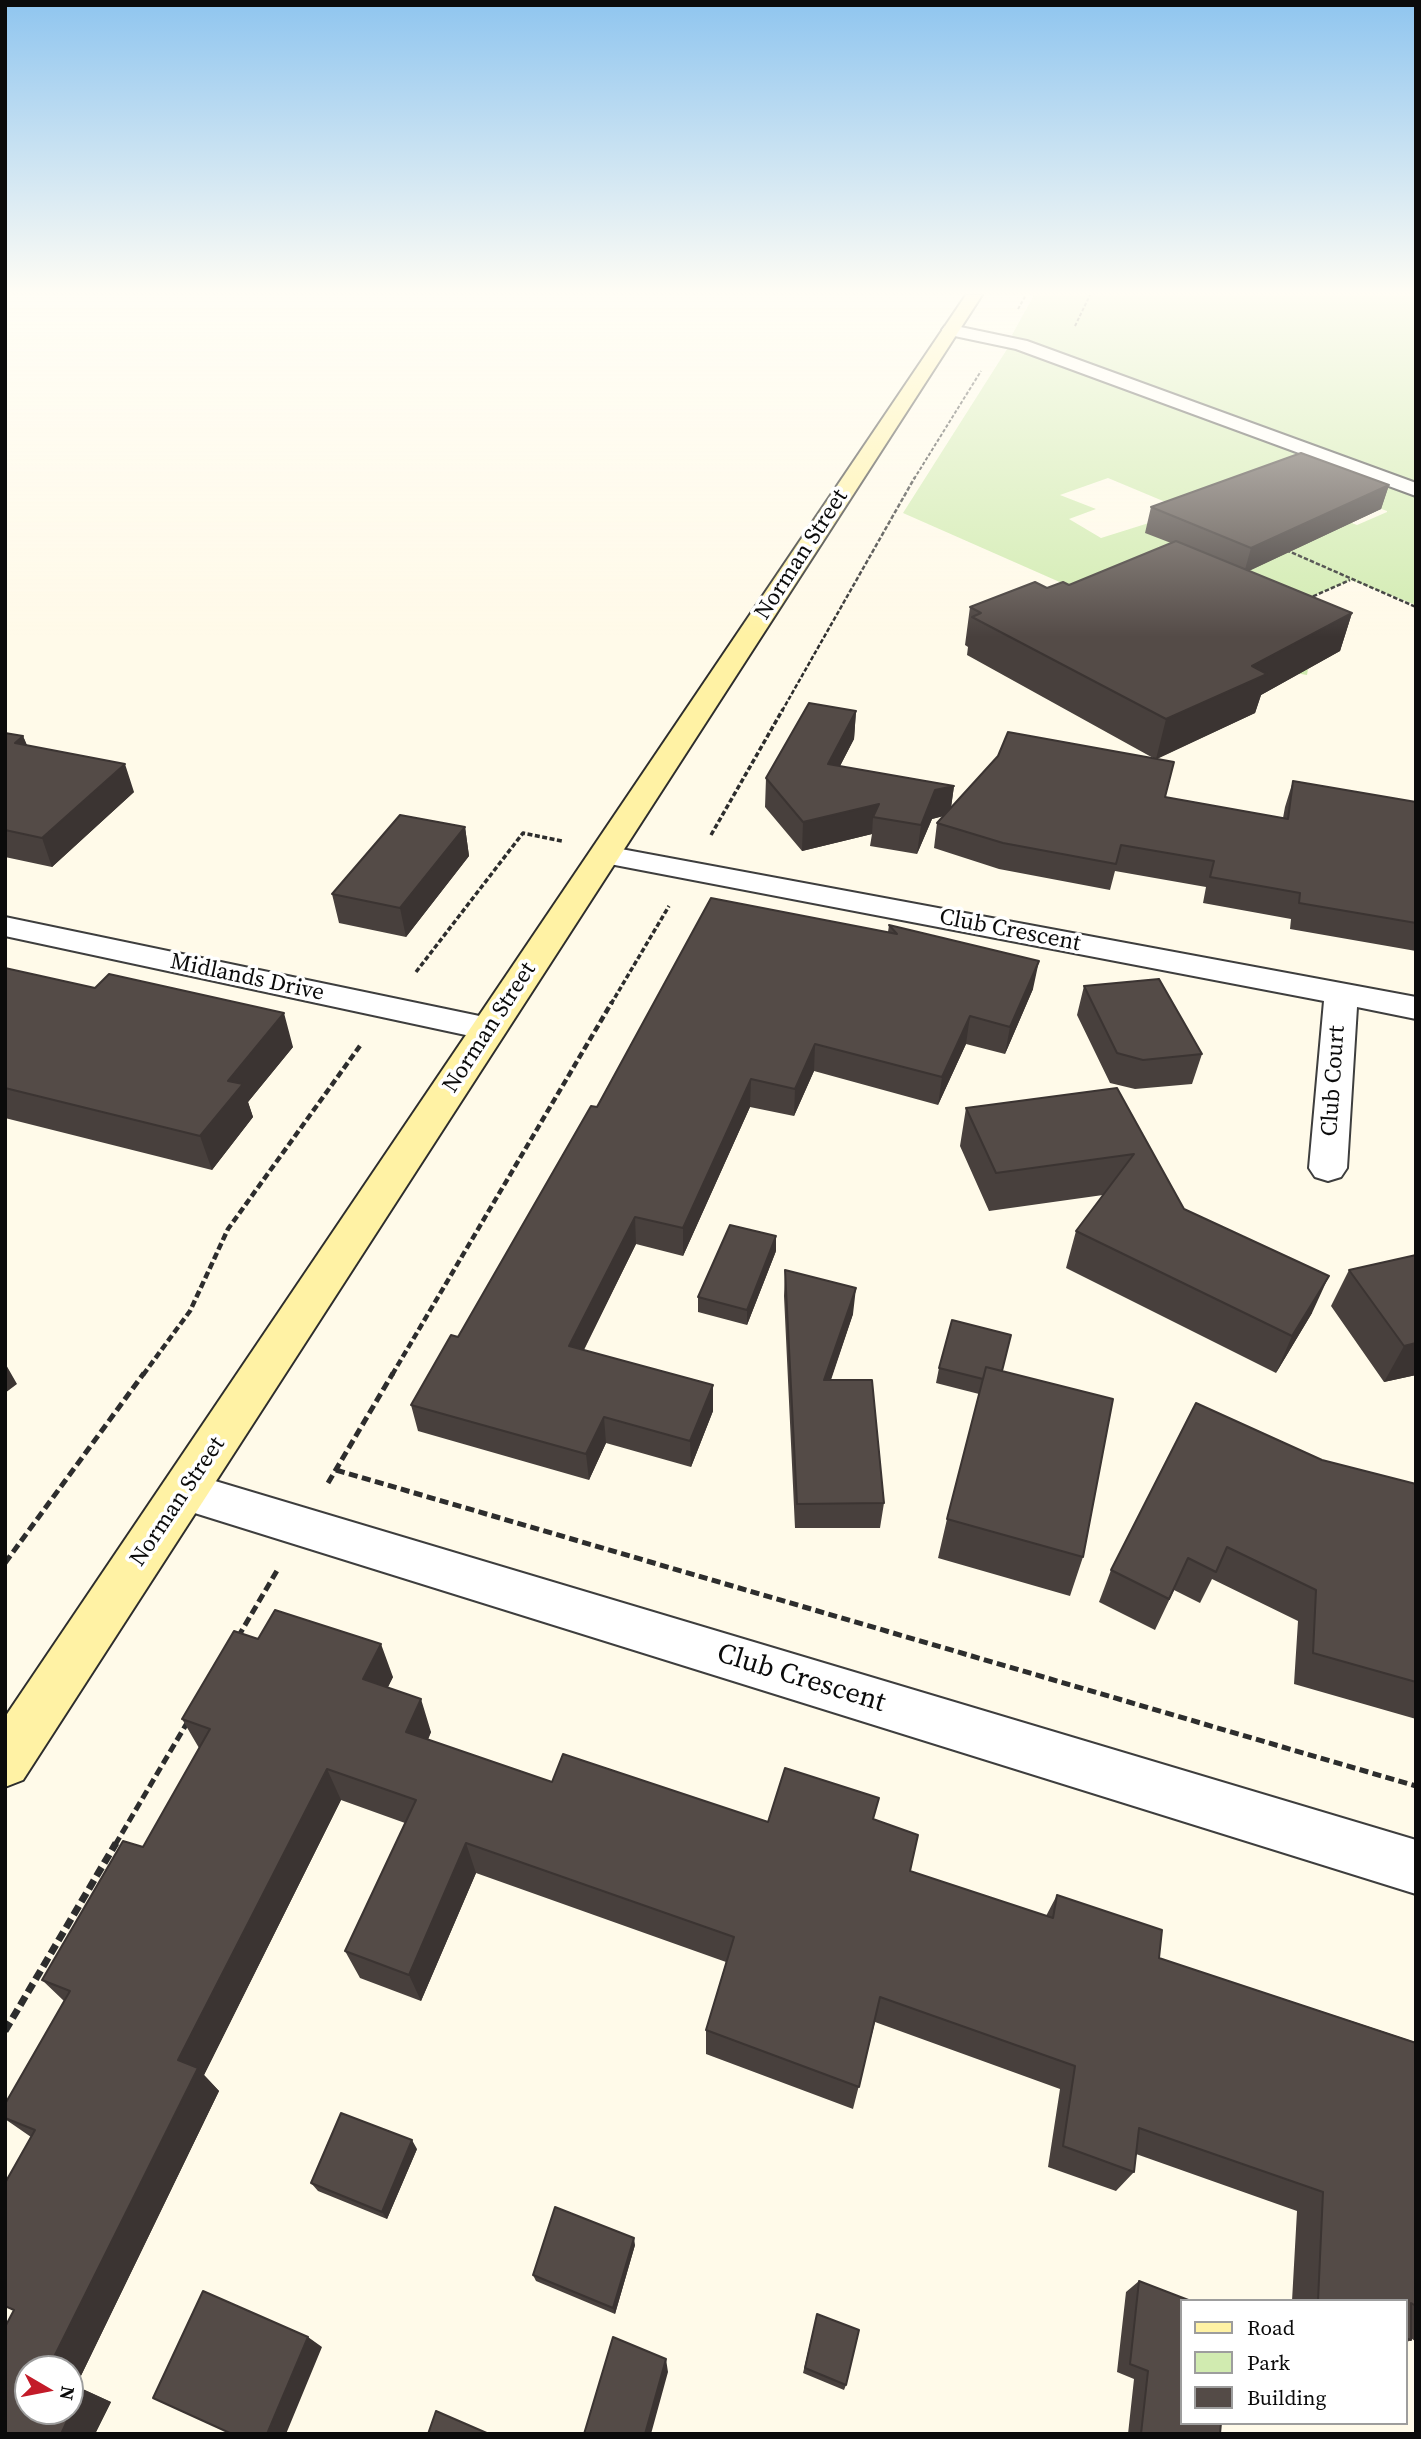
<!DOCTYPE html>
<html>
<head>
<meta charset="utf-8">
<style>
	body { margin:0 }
	#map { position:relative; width:1421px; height:2439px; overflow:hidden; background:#fffae9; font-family:"Source Serif 4",serif }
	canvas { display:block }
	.frame { position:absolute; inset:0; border:7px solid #0b0b0b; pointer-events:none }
	.legend { position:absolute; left:1180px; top:2299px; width:228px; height:126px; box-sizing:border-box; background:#fff; border:2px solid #9d9d9d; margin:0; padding:9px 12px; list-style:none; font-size:21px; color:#0b0b0b }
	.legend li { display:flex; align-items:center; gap:14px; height:35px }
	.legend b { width:35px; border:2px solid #9d9d9d }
	.north { position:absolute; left:14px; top:2355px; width:70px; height:70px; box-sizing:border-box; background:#fff; border:2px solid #9d9d9d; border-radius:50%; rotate:100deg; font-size:19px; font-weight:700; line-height:28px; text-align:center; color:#0b0b0b }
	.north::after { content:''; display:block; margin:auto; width:24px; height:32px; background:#c31b29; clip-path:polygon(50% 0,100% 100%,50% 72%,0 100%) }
</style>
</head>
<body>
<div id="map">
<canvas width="1421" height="2439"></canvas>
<div class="frame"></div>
<ul class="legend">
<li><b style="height:9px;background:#fff2a4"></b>Road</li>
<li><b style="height:19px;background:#d1ebb0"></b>Park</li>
<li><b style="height:19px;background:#544b47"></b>Building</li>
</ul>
<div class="north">N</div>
</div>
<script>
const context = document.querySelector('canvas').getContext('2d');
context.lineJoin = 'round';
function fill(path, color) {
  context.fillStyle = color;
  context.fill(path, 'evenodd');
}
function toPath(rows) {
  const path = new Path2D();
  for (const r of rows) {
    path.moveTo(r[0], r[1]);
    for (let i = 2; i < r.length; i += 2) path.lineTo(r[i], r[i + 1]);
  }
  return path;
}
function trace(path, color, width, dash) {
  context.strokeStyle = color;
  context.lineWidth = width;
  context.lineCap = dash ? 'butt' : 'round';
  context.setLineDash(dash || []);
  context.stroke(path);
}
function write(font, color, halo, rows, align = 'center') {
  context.font = font + ' "Source Serif 4",serif';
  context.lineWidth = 7;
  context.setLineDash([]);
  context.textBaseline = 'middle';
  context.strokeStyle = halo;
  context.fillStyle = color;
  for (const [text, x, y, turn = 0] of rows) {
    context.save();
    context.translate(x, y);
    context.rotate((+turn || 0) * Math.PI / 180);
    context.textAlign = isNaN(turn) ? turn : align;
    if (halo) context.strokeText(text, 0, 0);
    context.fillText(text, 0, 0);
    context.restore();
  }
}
const green = toPath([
	[1034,295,1416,295,1416,605,1351,580,1268,615,1308,669,1307,675,1248,665,903,513,1009,346,1025,346,1012,335],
	[1289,475,1387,511,1387,512,1357,525,1263,489],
	[1108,478,1187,511,1101,538,1069,519,1096,509,1060,495]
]);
const pathFar5 = toPath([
	[1018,309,1026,295],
	[1075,326,1090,295],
	[914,479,981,371]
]);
const pathFar4 = toPath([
	[1286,550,1416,607],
	[1307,599,1350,580],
	[782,711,915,477]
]);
const pathFar3 = toPath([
	[711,835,783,709],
	[416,972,523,833,562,841],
	[611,1004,669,906]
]);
const pathFar2 = toPath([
	[143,1375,190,1311,228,1229,362,1043],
	[392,1375,612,1002]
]);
const pathFar1 = toPath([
	[336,1470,1416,1786],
	[328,1483,393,1373],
	[5,1563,144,1373],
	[238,1637,278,1569],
	[115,1845,187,1723]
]);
const path = toPath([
	[5,2031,116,1843]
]);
const minor = toPath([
	[951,325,1027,341,1416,483,1416,496,1016,349,945,334,942,330,945,326,951,325],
	[605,846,1416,997,1416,1019,1357,1007,1347,1168,1341,1177,1328,1181,1315,1177,1309,1168,1324,1001,594,861,590,855,594,849,605,846],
	[5,917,489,1018,501,1021,506,1029,501,1037,489,1040,5,936,5,917],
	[185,1472,1416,1840,1416,1894,169,1505,163,1491,169,1477,185,1472]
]);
const secondary = toPath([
	[966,295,982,295,23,1780,5,1787,5,1717,966,295]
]);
const wall = toPath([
	[1389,485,1381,509,1249,571,1352,613,1340,651,1261,695,1255,713,1157,759,1165,797,1283,818,1285,807,1293,781,1416,802,1416,951,1290,929,1291,919,1203,903,1206,887,1115,871,1110,890,999,869,934,848,937,823,944,816,932,819,917,854,870,846,872,834,802,851,765,807,766,778,856,711,854,739,840,766,954,786,951,808,1155,759,967,655,968,647,965,645,970,607,1047,588,1069,585,1171,543,1145,533,1151,507],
	[5,733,23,736,27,745,134,792,52,867,5,857],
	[465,827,469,856,406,937,339,923,332,894],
	[889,925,1033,989,1005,1054,966,1044,938,1105,814,1071,794,1116,750,1107,683,1256,636,1244,584,1350,713,1385,713,1411,691,1467,606,1443,589,1480,418,1431,411,1405,458,1337,597,1107,888,932],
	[5,968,293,1047,248,1102,253,1117,212,1170,5,1118],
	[1084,986,1202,1054,1192,1084,1135,1089,1110,1083,1077,1015],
	[1117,1088,1184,1209,1312,1313,1276,1373,1066,1268,1076,1231,1103,1195,989,1211,960,1146,966,1108],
	[776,1251,747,1325,698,1312,698,1297],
	[1416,1255,1416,1375,1384,1382,1331,1306,1349,1270],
	[785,1270,853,1314,831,1380,884,1503,880,1528,795,1528,784,1296],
	[939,1368,1002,1372,1083,1557,1070,1596,938,1558,947,1519,979,1394,936,1383],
	[1322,1460,1416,1484,1416,1719,1294,1684,1298,1621,1212,1579,1200,1603,1174,1590,1155,1630,1099,1602,1111,1570],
	[258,1639,393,1677,387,1688,431,1732,428,1740,552,1782,768,1822,875,1820,910,1871,1046,1916,1057,1895,1159,1958,1415,2042,1416,2039,1416,2342,1411,2338,1411,2340,1405,2343,1405,2301,1292,2301,1297,2211,1136,2154,1134,2172,1116,2191,1048,2167,1060,2089,875,2022,853,2109,706,2054,706,2030,726,1962,476,1873,421,2001,360,1978,345,1951,405,1823,341,1800,204,2075,219,2091,76,2386,111,2402,95,2434,14,2310,31,2137,5,2119,5,2104,64,2001,42,1980,143,1847,199,1748,182,1719],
	[417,2149,387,2219,318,2191,311,2183],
	[635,2245,615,2314,536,2281,533,2275],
	[1139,2281,1220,2434,1128,2434,1134,2379,1117,2372,1126,2292],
	[817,2314,846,2385,844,2390,803,2373]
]);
const shadedWall = toPath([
	[1389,485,1381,509,1244,573,1251,548],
	[1352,613,1340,651,1261,695,1255,713,1156,759,1166,719,1252,666],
	[856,711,854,739,826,793,828,764],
	[23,736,34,764,15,743],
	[125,764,134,792,52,867,42,838],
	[954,786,950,814,932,819,917,854,921,825,935,790],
	[879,804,873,817,872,834,802,851,803,822],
	[465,827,469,856,406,937,400,908],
	[1039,961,1033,989,1005,1054,1010,1027],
	[284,1013,293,1047,248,1102,253,1117,212,1170,200,1136,228,1081],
	[970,1016,966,1044,938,1105,942,1077],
	[815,1044,814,1071,794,1116,795,1089],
	[751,1079,750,1107,683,1256,683,1228],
	[635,1217,636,1244,572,1373,569,1346],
	[776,1236,776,1251,747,1325,747,1310],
	[1329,1276,1312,1313,1276,1373,1292,1336],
	[856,1288,853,1314,822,1405,824,1380],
	[1416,1343,1416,1375,1384,1382,1404,1346],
	[5,1363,17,1384,5,1393],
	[713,1385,713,1411,691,1467,690,1441],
	[604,1417,606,1443,589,1480,586,1454],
	[381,1644,393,1677,376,1712,363,1679],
	[421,1699,431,1732,416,1764,406,1732],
	[327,1769,341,1800,204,2075,219,2091,76,2386,111,2402,95,2434,61,2434,70,2386,70,2369,48,2369,178,2060],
	[466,1843,476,1873,421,2001,409,1975],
	[412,2140,417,2149,387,2219,382,2212],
	[634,2238,635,2245,615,2314,613,2308],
	[308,2337,322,2347,286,2434,267,2434],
	[666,2359,668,2372,651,2434,645,2434]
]);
const building = toPath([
	[1301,453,1389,485,1251,548,1151,507,1301,453],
	[1176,541,1352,613,1252,666,1267,674,1166,719,972,617,981,613,970,607,1035,582,1047,588,1063,582,1069,585,1176,541],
	[809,703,856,711,828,764,954,786,935,790,921,825,873,817,879,804,803,822,766,778,809,703],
	[1008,732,1174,762,1165,797,1288,819,1293,781,1416,802,1416,923,1299,903,1300,893,1210,877,1214,861,1121,845,1116,864,1003,843,937,823,998,756,1008,732],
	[5,733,23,736,15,743,125,764,42,838,5,830,5,733],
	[400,815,465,827,400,908,332,894,400,815],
	[711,898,897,934,889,925,1039,961,1010,1027,970,1016,942,1077,815,1044,795,1089,751,1079,683,1228,635,1217,569,1346,713,1385,690,1441,604,1417,586,1454,411,1405,451,1335,458,1337,591,1106,597,1107,711,898],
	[5,968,95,988,109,974,284,1013,228,1081,243,1084,200,1136,5,1088,5,968],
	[1159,979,1202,1054,1143,1060,1117,1053,1084,986,1159,979],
	[1117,1088,1184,1209,1329,1276,1292,1336,1076,1231,1134,1154,996,1173,966,1108,1117,1088],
	[730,1225,776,1236,747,1310,698,1297,730,1225],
	[1416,1255,1416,1343,1404,1346,1349,1270,1416,1255],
	[785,1270,856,1288,824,1380,872,1380,884,1503,797,1504,785,1270],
	[952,1320,1011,1335,1002,1371,986,1367,983,1379,939,1368,952,1320],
	[986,1367,1113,1399,1083,1557,947,1519,986,1367],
	[1196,1403,1322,1460,1416,1484,1416,1682,1313,1653,1316,1590,1227,1547,1216,1572,1188,1558,1169,1599,1111,1570,1196,1403],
	[275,1610,381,1644,363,1679,421,1699,406,1732,552,1782,563,1754,768,1822,785,1768,879,1798,873,1819,918,1835,910,1871,1053,1918,1057,1895,1162,1930,1159,1958,1416,2043,1416,2306,1411,2303,1411,2340,1405,2338,1405,2301,1318,2301,1323,2192,1139,2128,1134,2172,1063,2146,1075,2066,880,1997,859,2087,706,2030,734,1937,466,1843,409,1975,345,1951,416,1800,327,1769,178,2060,198,2068,48,2369,28,2369,28,2411,70,2411,70,2386,81,2391,61,2434,5,2434,5,2327,14,2310,5,2306,5,2183,35,2130,5,2118,5,2104,70,1991,42,1980,123,1841,143,1847,210,1729,182,1719,234,1631,258,1639,275,1610],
	[341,2113,412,2140,382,2212,311,2183,341,2113],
	[555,2207,634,2238,613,2308,533,2275,555,2207],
	[1139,2281,1191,2301,1181,2301,1181,2423,1221,2423,1220,2434,1141,2434,1148,2371,1130,2364,1139,2281],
	[203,2291,308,2337,267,2434,232,2434,153,2398,203,2291],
	[817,2314,859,2330,846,2385,805,2368,817,2314],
	[613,2337,666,2359,645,2434,584,2434,613,2337],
	[436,2411,489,2434,428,2434,436,2411]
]);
const streetNames = [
	["Norman Street",802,555,-57],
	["Club Crescent",1010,931,11],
	["Midlands Drive",247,978,12],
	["Norman Street",490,1028,-57],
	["Club Court",1334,1081,-86],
	["Norman Street",178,1502,-56]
];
const nearStreetnames = [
	["Club Crescent",801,1679,17]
];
fill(green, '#d1ebb0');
trace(minor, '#3e3e3e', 4);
trace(secondary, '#2d2d2d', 4);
trace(pathFar5, '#2d2d2d', 2, [3.5, 2]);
trace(pathFar4, '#2d2d2d', 2.5, [4.5, 2]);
trace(pathFar3, '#2d2d2d', 3.5, [5, 2.5]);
trace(pathFar2, '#2d2d2d', 4.5, [7, 3.5]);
trace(pathFar1, '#2d2d2d', 5, [9, 4.5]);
trace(path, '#2d2d2d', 7, [10, 5]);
fill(minor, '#fff');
fill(secondary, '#fff2a4');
fill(wall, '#48403d');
fill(shadedWall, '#3b3432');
fill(building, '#544b47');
trace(building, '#3b3432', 2);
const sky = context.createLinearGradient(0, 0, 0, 637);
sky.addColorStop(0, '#8fc5ef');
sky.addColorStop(0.46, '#fffdf5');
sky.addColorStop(1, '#fffdf500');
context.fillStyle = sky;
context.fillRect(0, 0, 1421, 637);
write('23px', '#0b0b0b', '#fff', streetNames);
write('28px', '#0b0b0b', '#fff', nearStreetnames);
</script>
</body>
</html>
